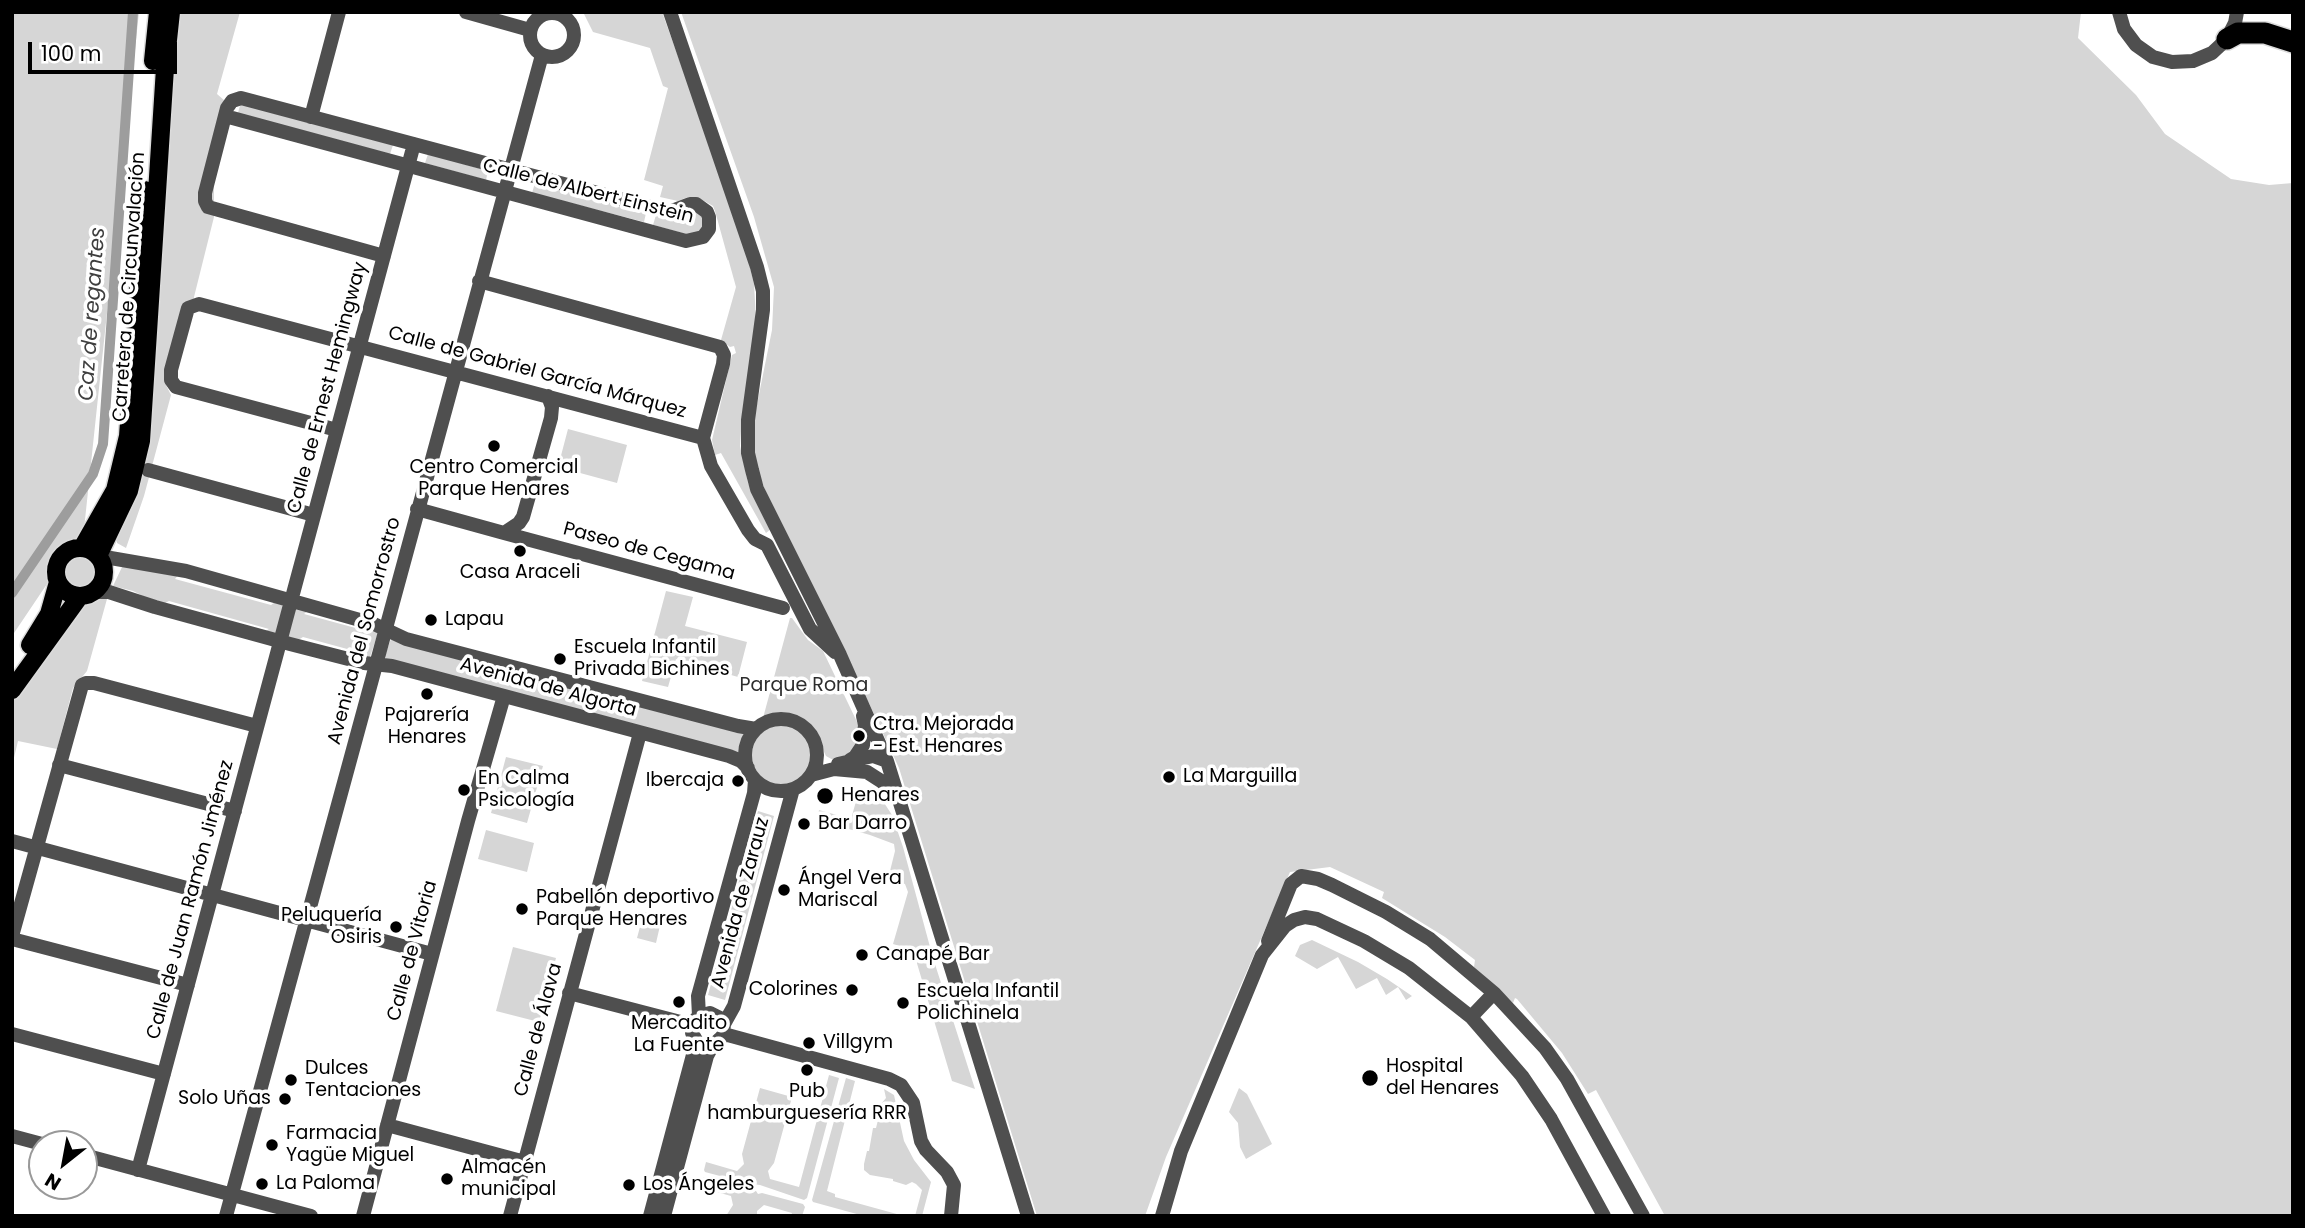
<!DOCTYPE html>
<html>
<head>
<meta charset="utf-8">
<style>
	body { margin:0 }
	#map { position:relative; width:2305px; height:1228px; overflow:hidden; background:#fff; font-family:Poppins,sans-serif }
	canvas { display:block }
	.frame { position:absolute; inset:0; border:14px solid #000; pointer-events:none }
	.north { position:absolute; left:28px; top:1130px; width:70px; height:70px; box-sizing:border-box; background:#fff; border:2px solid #999; border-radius:50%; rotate:211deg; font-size:19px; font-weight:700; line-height:28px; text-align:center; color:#000 }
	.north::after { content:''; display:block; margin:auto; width:24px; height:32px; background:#000; clip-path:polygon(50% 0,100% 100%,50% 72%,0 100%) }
	.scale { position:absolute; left:28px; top:42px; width:149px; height:32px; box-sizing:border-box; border:4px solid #000; border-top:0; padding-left:9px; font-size:21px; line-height:24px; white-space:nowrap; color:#000; -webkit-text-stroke:5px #fff; paint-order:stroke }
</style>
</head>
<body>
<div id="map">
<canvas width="2305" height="1228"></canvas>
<div class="frame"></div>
<div class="north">N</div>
<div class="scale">100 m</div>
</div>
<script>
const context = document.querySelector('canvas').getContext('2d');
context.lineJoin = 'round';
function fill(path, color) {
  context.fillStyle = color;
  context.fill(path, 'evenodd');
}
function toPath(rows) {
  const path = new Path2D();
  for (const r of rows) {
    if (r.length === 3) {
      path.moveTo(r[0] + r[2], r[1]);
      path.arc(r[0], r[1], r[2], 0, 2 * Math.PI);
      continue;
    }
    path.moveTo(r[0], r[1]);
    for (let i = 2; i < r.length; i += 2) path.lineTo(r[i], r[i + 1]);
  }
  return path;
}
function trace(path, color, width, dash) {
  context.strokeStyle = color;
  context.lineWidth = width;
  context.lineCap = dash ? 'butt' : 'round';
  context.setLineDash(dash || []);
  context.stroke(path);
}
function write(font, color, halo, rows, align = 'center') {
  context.font = font + ' Poppins,sans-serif';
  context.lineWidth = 7;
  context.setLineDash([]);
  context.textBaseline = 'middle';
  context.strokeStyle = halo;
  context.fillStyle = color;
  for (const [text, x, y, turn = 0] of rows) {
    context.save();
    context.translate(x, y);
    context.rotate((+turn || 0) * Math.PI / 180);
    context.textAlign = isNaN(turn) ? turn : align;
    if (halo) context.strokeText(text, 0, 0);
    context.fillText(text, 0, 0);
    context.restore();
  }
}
const green = toPath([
	[12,12,139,12,84,529,12,636],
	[179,12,240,12,217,94,232,107,214,180,214,217,194,297,192,316,166,375,166,385,171,395,144,496,126,548,117,543,116,531],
	[583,12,662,12,742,234,754,284,756,319,742,416,740,446,748,483,771,529,766,533,721,453,715,455,712,440,732,355,736,353,734,346,730,347,721,340,736,287,715,211,713,206,699,198,688,197,678,201,660,197,663,186,644,180,668,88,663,86,650,48,593,32],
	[681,12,2081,12,2078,38,2136,95,2165,134,2231,179,2269,185,2293,183,2293,1216,1665,1216,1596,1090,1588,1094,1562,1053,1517,999,1515,998,1513,1003,1474,967,1475,960,1445,937,1382,898,1384,892,1330,867,1290,872,1166,1157,1145,1216,1037,1216,899,768,854,671,769,500,760,477,754,455,755,414,772,330,774,287,754,217],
	[240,105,243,105,393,145,390,154,238,113],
	[428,154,488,171,486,180,425,163],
	[535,183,646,213,644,222,532,193],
	[693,210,702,216,704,224,697,234,686,234,653,225,656,215,672,218],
	[568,429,627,445,617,483,558,467],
	[80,571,18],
	[123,565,179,574,175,579,271,605,278,600,285,608,276,633,262,633,269,629,169,601,161,605,133,591,113,586],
	[666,591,693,597,685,626,747,642,738,677,676,659,668,687,642,681],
	[97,598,107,599,87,671,73,688,57,749,18,741,12,766,12,703,84,604],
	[296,607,310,609,304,614,363,630,370,625,378,633,370,657,356,658,362,653,303,637,295,642,287,638],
	[790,618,792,618,808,640,823,651,859,726,857,750,835,761,826,756,816,735,802,720,783,715,763,718],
	[392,639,746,734,740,754,386,659,385,656,390,641],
	[782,755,30],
	[506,757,543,766,527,823,491,813],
	[863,789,867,789,879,795,892,815,903,847,933,958,975,1089,952,1081,913,950,893,944,908,892,905,884,888,879,895,851,894,844,870,835,817,820,819,810,851,819,859,791],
	[758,811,774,816,725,1000,708,995],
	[486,830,534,843,527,872,478,859],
	[644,912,662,917,656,943,637,938],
	[1312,940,1358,962,1387,979,1412,996,1406,1000,1398,987,1386,995,1377,978,1356,989,1338,957,1317,969,1295,956,1300,945],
	[513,947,556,958,539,1022,496,1011],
	[829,1075,839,1078,807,1198,804,1200,760,1185,744,1183,742,1180,739,1181,705,1172,704,1170,706,1162,737,1171,744,1164,742,1154,760,1088,792,1097,774,1163,768,1171,770,1179,799,1187],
	[846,1078,855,1081,827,1191,835,1194,835,1197,904,1216,864,1216,813,1202,812,1200],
	[1239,1088,1247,1094,1272,1144,1246,1159,1240,1147,1238,1123,1229,1112],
	[884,1089,894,1095,904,1141,914,1160,931,1182,922,1216,915,1216,922,1190,916,1184,912,1182,906,1185,893,1181,893,1179,870,1175,864,1170,864,1164,867,1151,869,1151,873,1128,876,1128,878,1120,876,1119,880,1105,886,1098],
	[704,1177,756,1191,758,1194,762,1193,803,1204,805,1207,802,1216,791,1216,792,1213,764,1205,757,1211,757,1216,726,1216,733,1205,731,1196,699,1187]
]);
const canal = toPath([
	[12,593,93,474,103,444,133,12]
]);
const minor = toPath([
	[466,12,530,30],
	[670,12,757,267,763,291,763,310,748,420,748,453,752,470,757,489,840,655,887,761,1028,1216],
	[2119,12,2124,29,2136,45,2153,57,2172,62,2193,61,2212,53,2227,39,2235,23,2237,12],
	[552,35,22],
	[225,116,686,241,703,237,709,229,709,217,707,212,696,204,690,204,669,212,241,98,232,101,227,108,205,193,205,201,208,207,384,256],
	[311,117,339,12],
	[479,281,720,347,724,355,723,364,703,438],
	[337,430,176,387,171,380,171,370,188,308,199,304,703,438,711,466,748,530,755,539,767,545,810,629,835,652],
	[148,470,314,515],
	[417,509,504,533,519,523,523,517,551,418,552,407,548,396],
	[504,533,783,608],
	[99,556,186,571,374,624,406,639,738,726,756,729],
	[94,592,109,592,155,607,290,644,364,663,392,666,729,756,741,761,748,768],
	[781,755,36],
	[850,760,855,757,863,745,865,725,863,716],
	[838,764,873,756,887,761],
	[59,765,235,811],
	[811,775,834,769,867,772,881,781,897,796],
	[12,841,432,954],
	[12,936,82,685,86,683,94,683,257,726],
	[12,939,188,985],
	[1268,941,1291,884,1301,876,1318,879,1332,885,1386,912,1430,939,1494,993,1545,1048,1567,1079,1643,1216],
	[569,993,692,1025],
	[699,1016,698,996,754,793,755,780],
	[1471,1017,1494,993],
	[12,1034,164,1074],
	[724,1034,889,1079,901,1085,913,1103,921,1141,926,1150,947,1172,954,1185,951,1216],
	[387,1125,525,1162],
	[12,1136,42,1144],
	[84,1155,311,1216],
	[138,1170,414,144],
	[226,1216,542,55],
	[363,1216,468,821,504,696],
	[510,1216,640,733],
	[650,1216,694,1051,696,1040,692,1033,693,1022,699,1016,710,1013,720,1018,724,1024],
	[664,1216,707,1056,713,1045,723,1036,724,1024,734,1006,793,789],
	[1162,1216,1181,1151,1262,955,1285,926,1294,920,1305,917,1317,919,1364,941,1409,968,1471,1017,1522,1076,1551,1119,1604,1216]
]);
const major = toPath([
	[153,61,158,12],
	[80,572,24],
	[82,548,115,490,128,436,145,190],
	[98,556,129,491,141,441,165,68,171,12],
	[30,645,49,614,58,582],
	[12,690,80,596]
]);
const highway = toPath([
	[2227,39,2238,33,2265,33,2293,42]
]);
const markers = [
	[494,446,7,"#000"],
	[520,551,7,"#000"],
	[431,620,7,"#000"],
	[560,659,7,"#000"],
	[427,694,7,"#000"],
	[859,736,7,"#000"],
	[1169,777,7,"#000"],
	[738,781,7,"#000"],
	[464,790,7,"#000"],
	[825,796,9,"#000"],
	[804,824,7,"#000"],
	[784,890,7,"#000"],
	[522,909,7,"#000"],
	[396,927,7,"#000"],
	[862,955,7,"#000"],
	[852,990,7,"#000"],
	[679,1002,7,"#000"],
	[903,1003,7,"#000"],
	[809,1043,7,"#000"],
	[807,1070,7,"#000"],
	[1370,1078,9,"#000"],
	[291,1080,7,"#000"],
	[285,1099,7,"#000"],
	[272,1145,7,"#000"],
	[447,1179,7,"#000"],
	[262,1184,7,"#000"],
	[629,1185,7,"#000"]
];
const streetNames = [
	["Calle de Albert Einstein",588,192,14],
	["Carretera de Circunvalación",130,287,-86],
	["Calle de Gabriel García Márquez",537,373,15],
	["Calle de Ernest Hemingway",328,388,-75],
	["Paseo de Cegama",649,552,15],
	["Avenida del Somorrostro",365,631,-75],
	["Avenida de Algorta",548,688,15],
	["Calle de Juan Ramón Jiménez",191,900,-75],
	["Avenida de Zarauz",741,903,-75],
	["Calle de Vitoria",413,951,-75],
	["Calle de Álava",539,1030,-75]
];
const poiNames = [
	["Centro Comercial",494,468,"center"],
	["Parque Henares",494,490,"center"],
	["Casa Araceli",520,573,"center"],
	["Lapau",445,620],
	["Escuela Infantil",574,648],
	["Privada Bichines",574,670],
	["Pajarería",427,716,"center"],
	["Henares",427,738,"center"],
	["Ctra. Mejorada",873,725],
	["- Est. Henares",873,747],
	["La Marguilla",1183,777],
	["En Calma",478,779],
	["Psicología",478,801],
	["Ibercaja",724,781,"right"],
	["Henares",841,796],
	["Bar Darro",818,824],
	["Ángel Vera",798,879],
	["Mariscal",798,901],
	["Pabellón deportivo",536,898],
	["Parque Henares",536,920],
	["Peluquería",382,916,"right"],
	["Osiris",382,938,"right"],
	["Canapé Bar",876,955],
	["Colorines",838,990,"right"],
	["Escuela Infantil",917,992],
	["Polichinela",917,1014],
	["Mercadito",679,1024,"center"],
	["La Fuente",679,1046,"center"],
	["Villgym",823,1043],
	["Hospital",1386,1067],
	["del Henares",1386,1089],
	["Dulces",305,1069],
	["Tentaciones",305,1091],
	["Pub",807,1092,"center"],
	["hamburguesería RRR",807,1114,"center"],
	["Solo Uñas",271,1099,"right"],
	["Farmacia",286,1134],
	["Yagüe Miguel",286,1156],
	["Almacén",461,1168],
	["municipal",461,1190],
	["La Paloma",276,1184],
	["Los Ángeles",643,1185]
];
const parkNames = [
	["Parque Roma",804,686]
];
const waterNames = [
	["Caz de regantes",93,314,-86]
];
fill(green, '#d6d6d6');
trace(canal, '#9d9d9d', 10);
trace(major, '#dbdbdb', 21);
trace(highway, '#dbdbdb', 24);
trace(minor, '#4f4f4f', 14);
trace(major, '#000', 18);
trace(highway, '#000', 21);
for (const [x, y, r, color] of markers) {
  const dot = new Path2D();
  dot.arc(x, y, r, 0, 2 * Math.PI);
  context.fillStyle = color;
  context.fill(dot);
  trace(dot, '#fff', 2.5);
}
write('19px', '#000', '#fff', streetNames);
write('19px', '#000', '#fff', poiNames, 'left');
write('19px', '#2d2d2d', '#fff', parkNames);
write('italic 21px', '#3e3e3e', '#fff', waterNames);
</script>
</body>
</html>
